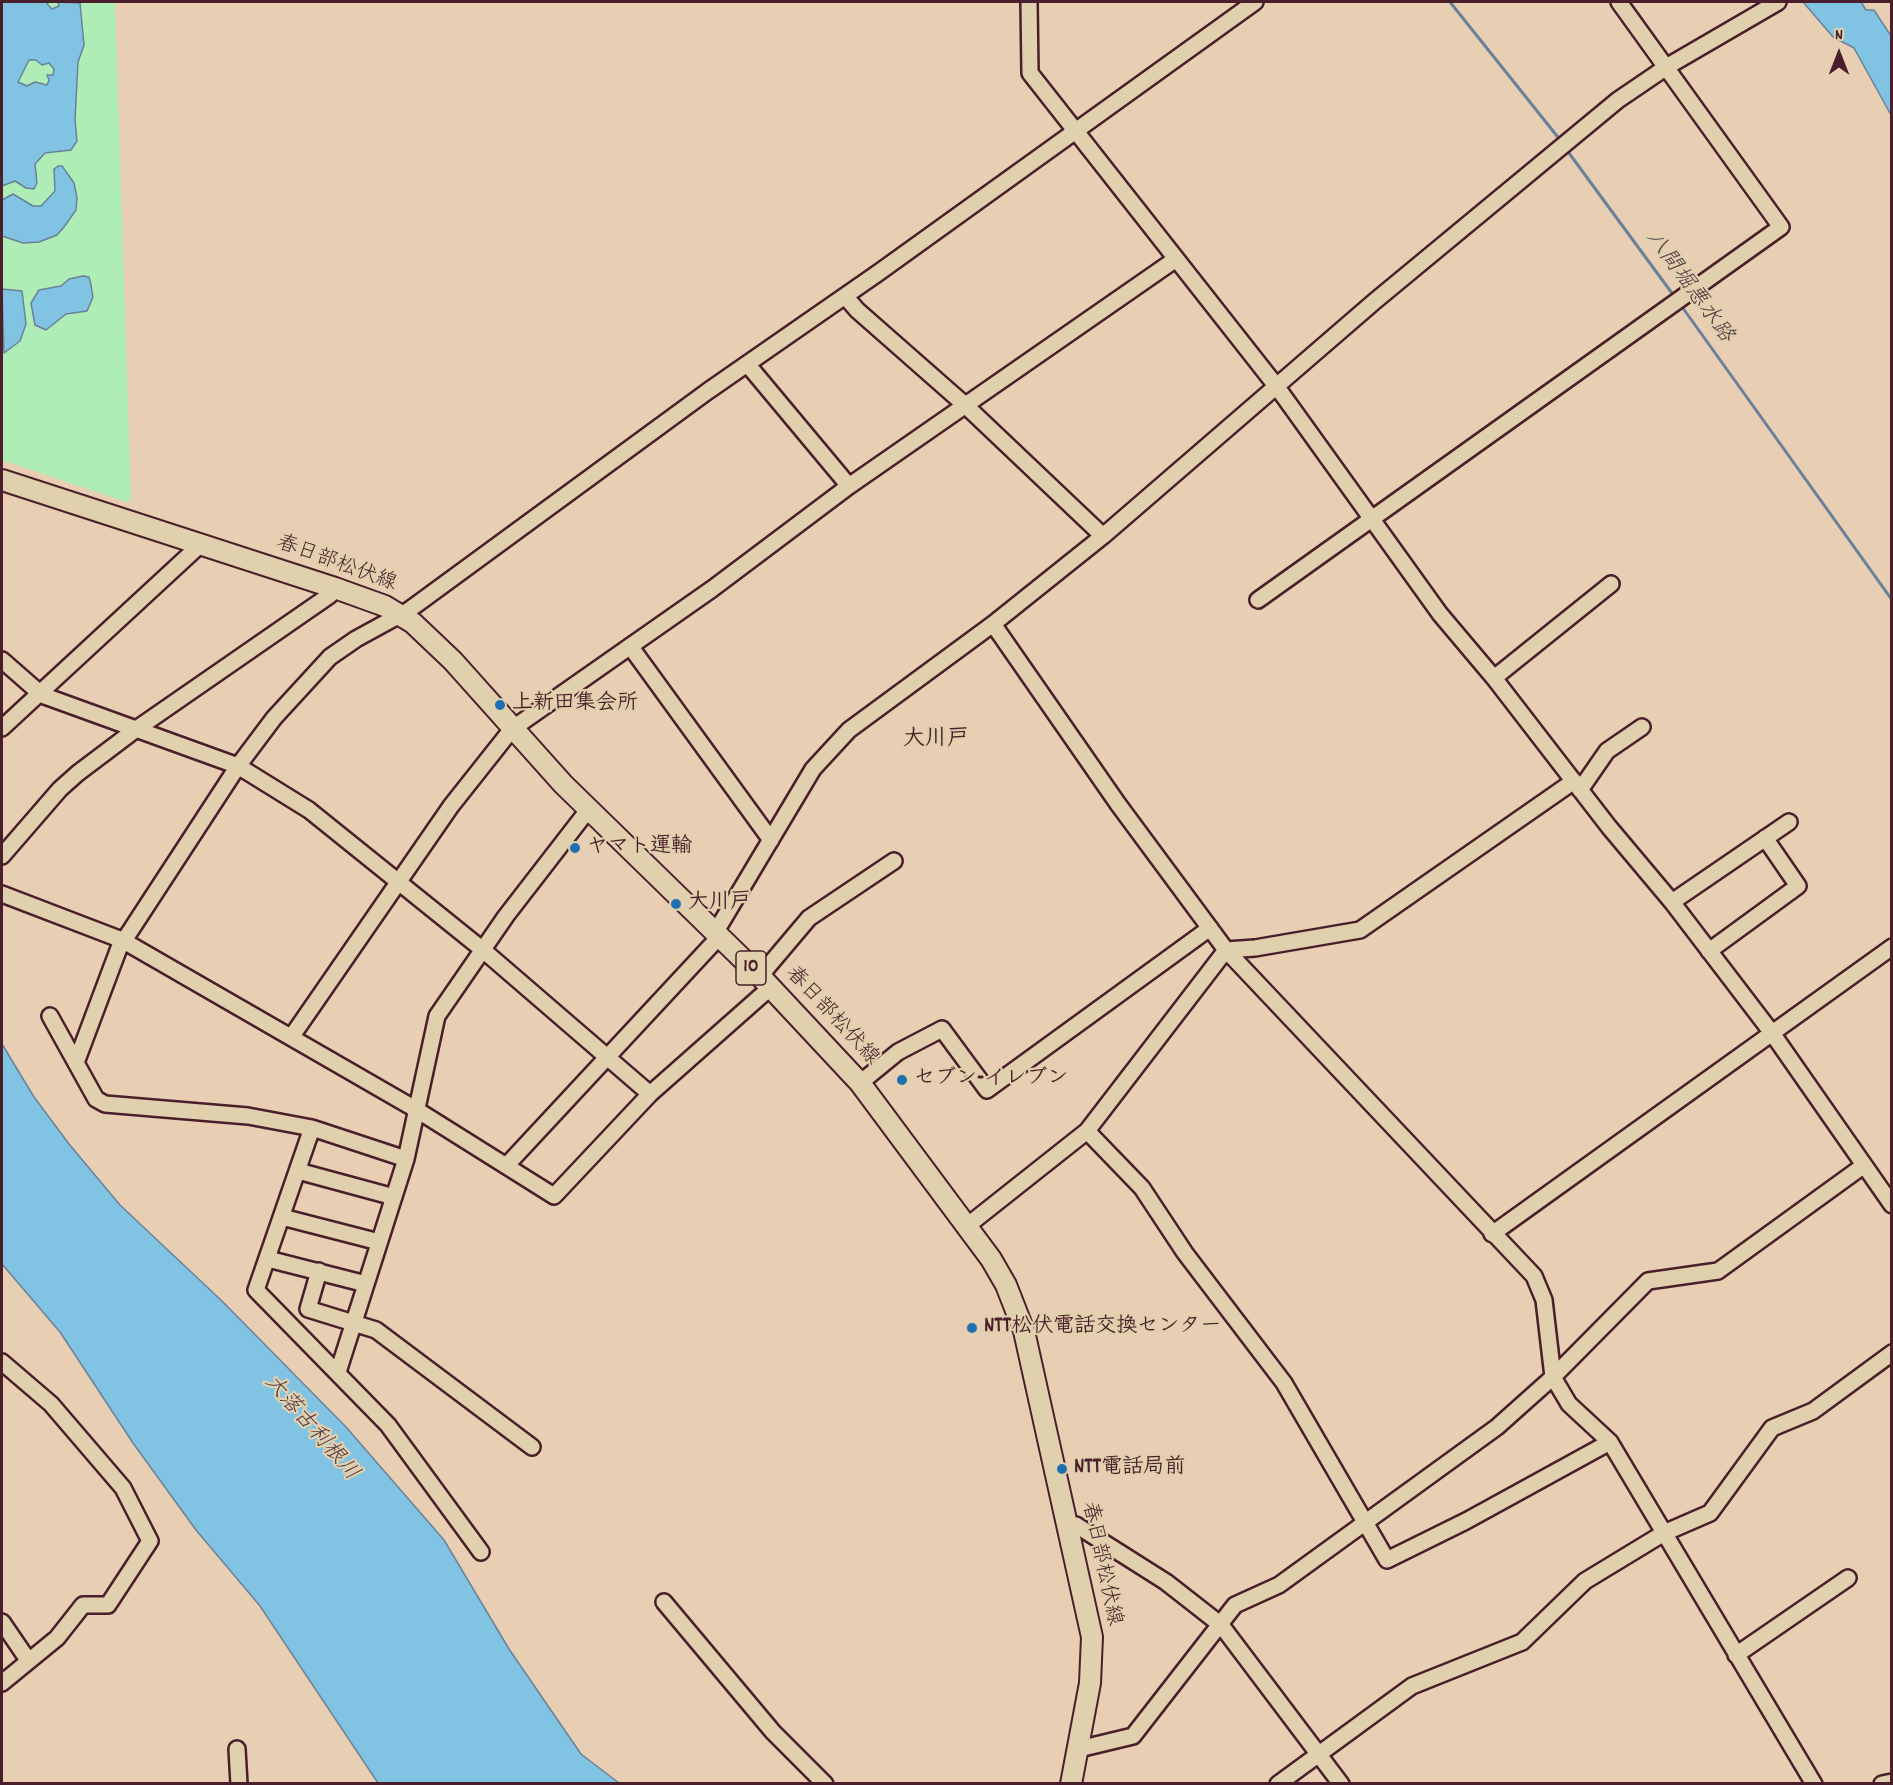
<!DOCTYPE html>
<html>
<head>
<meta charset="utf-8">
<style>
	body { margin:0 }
	#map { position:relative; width:1893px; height:1785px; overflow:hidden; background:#e8ceb2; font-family:Dekko,sans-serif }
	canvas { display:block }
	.frame { position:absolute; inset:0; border:3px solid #4a1f2b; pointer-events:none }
	.north { position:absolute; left:1809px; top:24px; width:60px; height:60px; -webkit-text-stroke:4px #e1d0ad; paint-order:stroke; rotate:0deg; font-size:16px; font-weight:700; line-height:24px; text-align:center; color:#4a1f2b }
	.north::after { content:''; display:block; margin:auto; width:21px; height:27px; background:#4a1f2b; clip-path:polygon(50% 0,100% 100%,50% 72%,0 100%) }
</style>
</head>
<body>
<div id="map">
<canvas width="1893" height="1785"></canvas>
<div class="frame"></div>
<div class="north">N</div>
</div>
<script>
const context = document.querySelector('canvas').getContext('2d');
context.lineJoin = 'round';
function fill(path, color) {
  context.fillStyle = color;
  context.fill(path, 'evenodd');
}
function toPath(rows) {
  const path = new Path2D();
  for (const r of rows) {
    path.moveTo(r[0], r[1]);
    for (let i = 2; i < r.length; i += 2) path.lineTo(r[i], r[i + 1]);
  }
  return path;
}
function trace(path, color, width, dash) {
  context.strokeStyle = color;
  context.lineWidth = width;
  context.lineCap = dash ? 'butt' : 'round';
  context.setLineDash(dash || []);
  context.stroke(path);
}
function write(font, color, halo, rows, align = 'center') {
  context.font = font + ' Dekko,"Klee One",sans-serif';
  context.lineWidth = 4.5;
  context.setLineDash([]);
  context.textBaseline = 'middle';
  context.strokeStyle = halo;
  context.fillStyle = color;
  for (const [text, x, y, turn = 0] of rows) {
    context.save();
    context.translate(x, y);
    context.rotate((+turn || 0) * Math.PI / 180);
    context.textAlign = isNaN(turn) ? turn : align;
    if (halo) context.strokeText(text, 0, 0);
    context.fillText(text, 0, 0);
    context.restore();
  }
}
const green = toPath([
	[2,2,115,2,131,499,126,502,2,460]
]);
const water = toPath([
	[2,2,49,2,47,4,52,9,59,6,58,2,80,3,84,45,78,62,75,120,77,141,71,150,45,153,35,164,37,183,34,189,26,188,15,181,2,186,2,2],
	[29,60,36,60,42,65,49,63,54,69,53,75,47,75,49,80,47,85,35,82,27,86,18,82,29,60],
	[1803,2,1861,2,1866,10,1874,10,1891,36,1891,115,1854,48,1833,37,1803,2],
	[58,166,62,166,74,183,77,198,76,210,64,227,57,235,39,242,23,243,2,236,2,200,13,194,33,206,41,206,55,191,54,169,58,166],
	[83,276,89,277,91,285,93,297,87,311,66,314,46,330,35,325,31,303,39,290,61,286,69,279,83,276],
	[2,289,22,291,26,324,20,341,4,353,2,289],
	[2,1044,34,1097,69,1144,120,1205,223,1302,346,1427,444,1540,509,1649,581,1754,619,1783,378,1783,260,1606,196,1530,133,1443,60,1332,2,1264,2,1044]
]);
const stream = toPath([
	[1450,2,1561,141],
	[1566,149,1674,296],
	[1680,304,1892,600]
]);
const minor = toPath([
	[1029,2,1030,73,1277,387,1440,614,1494,678,1609,827,1672,902,1772,1033,1892,1205],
	[845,296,857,310,965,405,1103,536],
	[748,365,849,486],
	[1258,600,1781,227,1619,2],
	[993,624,1118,804,1226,950,1534,1276,1544,1300,1553,1377,1569,1404,1610,1442,1814,1784],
	[630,646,771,840],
	[2,660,42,695,238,766,309,810,483,950,650,1094],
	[1494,678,1611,584],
	[2,728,201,544],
	[1580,790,1607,751,1642,727],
	[2,856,60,789,78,773,135,730,330,595,335,588],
	[2,894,122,940,417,1110,554,1196,650,1094,771,987],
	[1672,902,1789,822],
	[715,933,813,769,849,730,993,624,1103,536,1375,301,1618,100,1668,66,1778,2],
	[1709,951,1798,886,1765,838],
	[760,976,809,918,894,861],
	[50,1016,96,1099,105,1104,248,1116,312,1128,406,1159],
	[292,1036,451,806,512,729,712,589,849,486,1176,259],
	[77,1060,122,940,127,936,238,766,274,718,330,657,356,639,409,610,708,391,878,273,1255,2],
	[860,1083,898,1052,942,1029,987,1090,1210,928],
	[312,1128,256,1290,388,1425,481,1552],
	[1087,1131,1142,1188,1185,1253,1284,1383,1387,1560,1466,1521,1610,1442],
	[506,1166,719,937],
	[298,1171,394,1197],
	[282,1217,379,1242],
	[967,1226,1087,1131,1226,950,1255,948,1360,930,1574,781],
	[1492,1234,1892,947],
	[268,1259,366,1284],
	[319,1271,308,1309,376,1330,532,1447],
	[2,1362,51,1404,123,1488,150,1541,108,1605,83,1605,57,1638,2,1683],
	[338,1372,406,1159,437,1016,506,916,588,810],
	[1076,1525,1166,1582,1221,1625,1341,1784],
	[664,1602,773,1732,825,1784],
	[2,1622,28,1660],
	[1736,1655,1848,1578],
	[237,1749,239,1784],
	[1079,1749,1133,1736,1235,1605,1279,1585,1497,1427,1553,1377,1648,1281,1718,1271,1863,1166],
	[1278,1784,1412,1686,1522,1642,1585,1581,1664,1533,1710,1513,1772,1428,1813,1411,1892,1353],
	[1882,1784,1892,1782]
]);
const major = toPath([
	[2,480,335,588,385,606,413,623,453,661,563,784,760,976,860,1083,991,1259,1006,1285,1024,1331,1092,1637,1090,1683,1071,1784]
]);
const markers = [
	[500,705,6,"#1f6fb2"],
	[575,848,6,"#1f6fb2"],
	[676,904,6,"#1f6fb2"],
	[902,1080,6,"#1f6fb2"],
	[972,1328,6,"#1f6fb2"],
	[1062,1469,6,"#1f6fb2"]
];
const shields = [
	[751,968,30]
];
const shieldNames = [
	["10",751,968]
];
const streetNames = [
	["春日部松伏線",336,565,20],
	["春日部松伏線",831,1017,47],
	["春日部松伏線",1100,1564,78]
];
const poiNames = [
	["上新田集会所",512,705],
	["ヤマト運輸",587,848],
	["大川戸",688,904],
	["セブン-イレブン",914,1080],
	["NTT松伏電話交換センター",984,1328],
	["NTT電話局前",1074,1469]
];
const waterNames = [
	["八間堀悪水路",1688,288,54],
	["大落古利根川",310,1429,49]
];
const neighbourhoodNames = [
	["大川戸",936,741]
];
fill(green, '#aeeeb6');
fill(water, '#81c3e2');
trace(water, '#6b8199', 1.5);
trace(stream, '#6b8199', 3);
trace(minor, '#4a1f2b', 20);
trace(major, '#4a1f2b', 24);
trace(minor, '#e1d0ad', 15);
trace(major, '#e1d0ad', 20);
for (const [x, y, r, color] of markers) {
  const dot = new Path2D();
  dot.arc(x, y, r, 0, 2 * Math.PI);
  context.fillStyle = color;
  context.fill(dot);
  trace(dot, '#e1d0ad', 2);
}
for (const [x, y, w] of shields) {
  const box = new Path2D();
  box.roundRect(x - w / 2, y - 17, w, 34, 4.5);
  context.fillStyle = '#e1d0ad';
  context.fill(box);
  trace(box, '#4a1f2b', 1.5);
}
write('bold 20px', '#4a1f2b', null, shieldNames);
write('21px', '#4a1f2b', '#e1d0ad', streetNames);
write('bold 21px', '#4a1f2b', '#e1d0ad', poiNames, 'left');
write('italic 22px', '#523846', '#e1d0ad', waterNames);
write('bold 22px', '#4a1f2b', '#e1d0ad', neighbourhoodNames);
</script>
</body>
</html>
